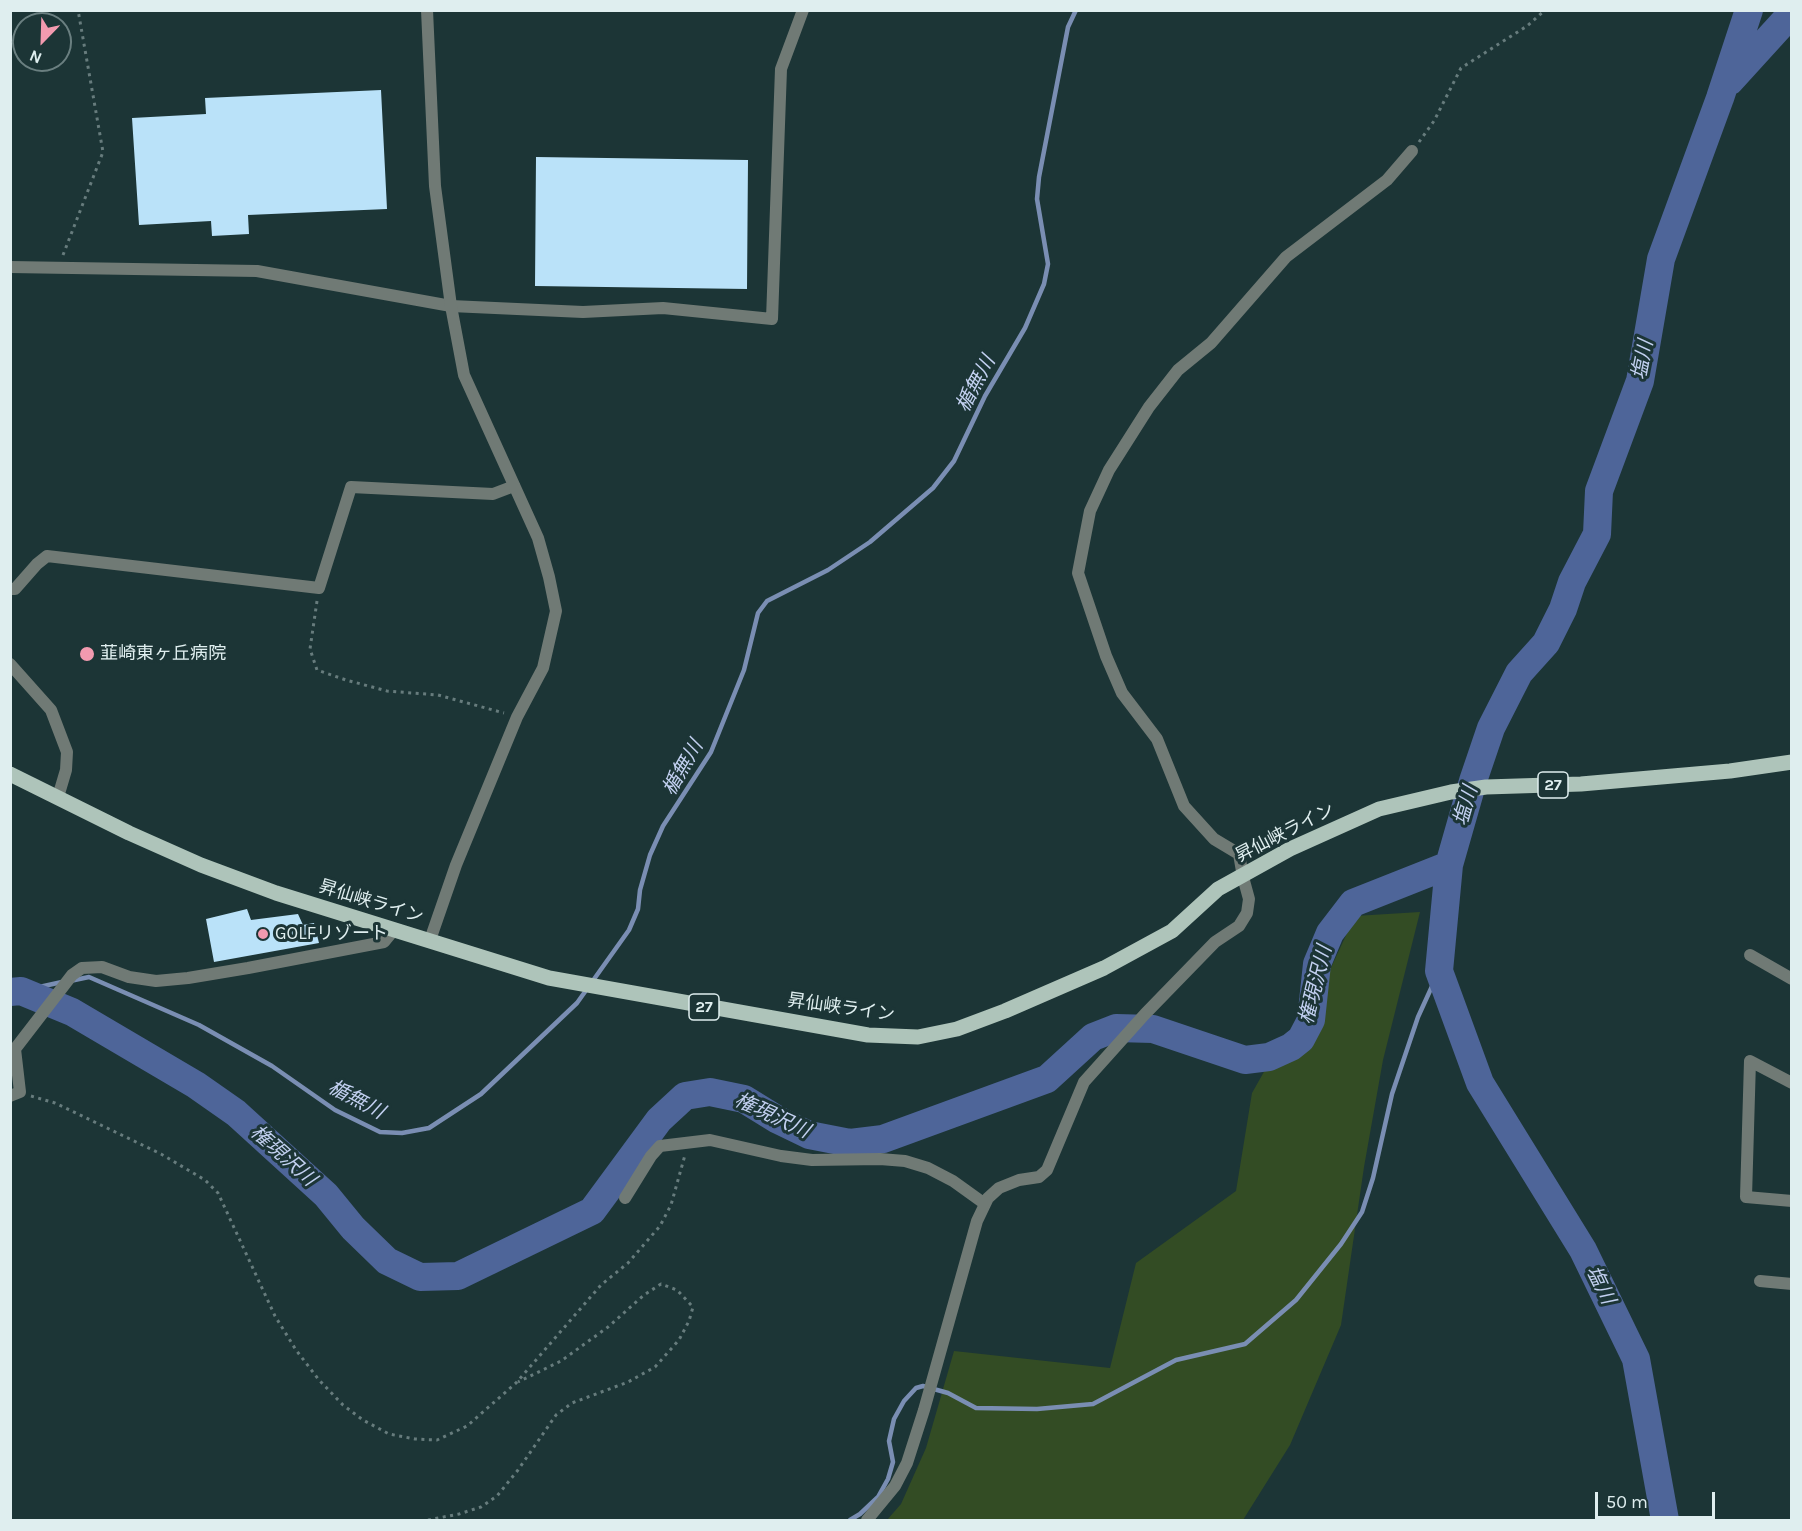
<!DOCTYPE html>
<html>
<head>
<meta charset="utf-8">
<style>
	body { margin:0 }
	#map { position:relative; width:1802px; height:1531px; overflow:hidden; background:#1c3536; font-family:Karla,sans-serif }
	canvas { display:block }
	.frame { position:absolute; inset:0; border:12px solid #dfeeef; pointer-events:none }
	.north { position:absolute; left:12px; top:12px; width:60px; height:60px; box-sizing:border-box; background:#1c3536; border:2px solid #6a7f80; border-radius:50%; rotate:203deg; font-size:16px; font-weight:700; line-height:24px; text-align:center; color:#dfeeef }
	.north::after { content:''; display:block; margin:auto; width:21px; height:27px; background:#f29aaf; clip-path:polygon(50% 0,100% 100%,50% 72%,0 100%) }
	.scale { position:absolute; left:1595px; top:1492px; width:120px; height:27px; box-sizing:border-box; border:3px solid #dfeeef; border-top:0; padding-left:8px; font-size:18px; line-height:21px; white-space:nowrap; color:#dfeeef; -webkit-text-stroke:4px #1c3536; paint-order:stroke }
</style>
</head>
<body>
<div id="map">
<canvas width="1802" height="1531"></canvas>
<div class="frame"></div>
<div class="north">N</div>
<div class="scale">50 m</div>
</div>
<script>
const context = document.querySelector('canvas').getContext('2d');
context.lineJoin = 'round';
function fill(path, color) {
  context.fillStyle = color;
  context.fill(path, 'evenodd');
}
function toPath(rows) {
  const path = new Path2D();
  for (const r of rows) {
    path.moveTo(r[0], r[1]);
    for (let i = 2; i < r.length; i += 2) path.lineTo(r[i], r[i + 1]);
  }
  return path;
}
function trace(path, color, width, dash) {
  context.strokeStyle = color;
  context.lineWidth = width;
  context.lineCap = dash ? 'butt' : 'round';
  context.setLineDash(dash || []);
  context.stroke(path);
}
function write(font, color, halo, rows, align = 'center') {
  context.font = font + ' Karla,"Noto Sans JP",sans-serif';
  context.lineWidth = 6;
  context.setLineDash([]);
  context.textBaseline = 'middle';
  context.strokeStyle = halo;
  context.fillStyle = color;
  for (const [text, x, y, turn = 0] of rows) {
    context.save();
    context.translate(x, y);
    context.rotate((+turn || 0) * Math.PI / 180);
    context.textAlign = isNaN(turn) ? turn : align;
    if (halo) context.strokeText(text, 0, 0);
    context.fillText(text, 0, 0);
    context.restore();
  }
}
const green = toPath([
	[1420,912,1383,1060,1364,1167,1341,1325,1290,1445,1243,1520,887,1520,901,1504,926,1448,954,1351,1110,1368,1136,1263,1236,1191,1252,1093,1265,1070,1304,1049,1322,1027,1328,974,1355,916]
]);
const stream = toPath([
	[70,981,89,977,199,1025,272,1066,335,1110,380,1132,402,1133,429,1128,481,1094,577,1003,629,930,638,909,640,890,650,855,663,826,711,752,744,670,758,613,767,601,828,570,870,542,933,488,954,461,985,396,1025,328,1044,284,1048,264,1037,199,1039,177,1068,27,1076,10],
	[21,991,62,982],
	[850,1520,860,1514,878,1497,888,1479,893,1462,889,1441,894,1419,904,1401,916,1388,923,1386,948,1393,976,1408,1037,1409,1093,1404,1176,1360,1245,1344,1296,1300,1341,1244,1362,1212,1373,1178,1392,1094,1418,1017,1439,971]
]);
const river = toPath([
	[1730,81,1792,13],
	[10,992,21,991,72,1012,196,1085,236,1113,326,1195,353,1228,387,1261,420,1277,458,1276,592,1211,659,1120,685,1096,710,1092,744,1099,778,1120,809,1135,850,1143,883,1139,1047,1079,1093,1037,1116,1028,1153,1029,1245,1060,1269,1057,1291,1047,1301,1039,1311,1020,1317,964,1330,933,1353,903,1449,865],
	[1665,1520,1636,1359,1583,1250,1480,1083,1439,971,1449,865,1473,781,1491,728,1519,673,1546,643,1563,609,1572,582,1597,534,1599,491,1640,381,1661,259,1720,98,1749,10]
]);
const building = toPath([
	[381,90,387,209,248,215,249,234,212,236,211,221,139,225,132,118,206,114,205,98],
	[536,157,748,160,747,289,535,286],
	[247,909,251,920,298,914,303,925,314,923,319,943,214,962,206,919]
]);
const path = toPath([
	[1419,142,1434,121,1461,68,1527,26,1545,10],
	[63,255,103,152,78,10],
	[317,601,310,649,317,670,346,680,387,691,438,695,504,713],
	[31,1096,55,1103,161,1154,205,1180,218,1193,275,1316,296,1350,319,1380,343,1405,363,1420,389,1434,415,1439,437,1440,467,1426,516,1383,601,1285,628,1263,660,1226,671,1205,685,1155],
	[428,1520,459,1514,481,1507,497,1496,518,1470,556,1415,572,1403,628,1382,655,1367,679,1340,689,1321,693,1307,677,1290,661,1284,644,1295,608,1327,561,1361,518,1382]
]);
const minor = toPath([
	[10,267,257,271,451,306,583,312,663,308,772,319,781,69,803,10],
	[10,589,15,589,37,564,47,556,319,588,351,487,493,494,514,486],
	[10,664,51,710,67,752,66,770,58,797],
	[1750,955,1792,979],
	[1792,1083,1750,1061,1746,1197,1792,1201],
	[10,1096,20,1092,15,1049,72,975,82,968,102,967,129,977,156,981,188,978,248,968,384,942,393,931],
	[625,1198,651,1156,660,1146,710,1140,781,1156,812,1160,880,1159,905,1161,928,1168,953,1181,985,1204],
	[1760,1281,1792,1284],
	[867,1520,895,1486,907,1463,924,1410,977,1221,988,1198,999,1188,1019,1180,1039,1177,1047,1170,1084,1082,1145,1014,1215,942,1239,926,1247,913,1249,899,1243,877,1239,854,1214,839,1184,806,1157,739,1122,693,1106,656,1078,573,1090,511,1109,470,1149,407,1178,370,1211,343,1286,257,1387,180,1412,151]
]);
const tertiary = toPath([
	[427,10,435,186,451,306,464,375,538,538,549,577,556,611,543,668,517,717,456,865,430,940]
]);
const primary = toPath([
	[10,774,129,833,201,865,276,893,549,978,868,1035,918,1037,957,1029,1005,1011,1104,968,1172,931,1218,889,1290,849,1379,809,1451,792,1486,787,1581,784,1730,771,1792,762]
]);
const markers = [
	[87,654,8,"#f29aaf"],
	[263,934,6,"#f29aaf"]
];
const shields = [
	[1553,785,30],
	[704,1007,30]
];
const shieldNames = [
	["27",1553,785],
	["27",704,1007]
];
const poiNames = [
	["韮崎東ヶ丘病院",100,654],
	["GOLFリゾート",275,934]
];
const streetNames = [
	["昇仙峡ライン",1285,833,-27],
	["昇仙峡ライン",371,902,17],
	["昇仙峡ライン",841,1008,8]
];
const waterNames = [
	["塩川",1643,360,-79],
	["楯無川",976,384,-62],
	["楯無川",683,768,-60],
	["塩川",1466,806,-74],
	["権現沢川",1316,985,-76],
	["楯無川",356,1100,28],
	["権現沢川",772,1116,25],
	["権現沢川",283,1156,42],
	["塩川",1600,1285,64]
];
fill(green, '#334c24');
trace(stream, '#7a8eb3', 4.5);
trace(river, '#4e6599', 28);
fill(building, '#bae2f9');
trace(path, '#677c7d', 3, [3, 4.5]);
trace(minor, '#707a75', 12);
trace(tertiary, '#707a75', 12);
trace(primary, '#aec4ba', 15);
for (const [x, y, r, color] of markers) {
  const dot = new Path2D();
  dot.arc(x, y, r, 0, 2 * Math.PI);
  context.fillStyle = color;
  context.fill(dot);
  trace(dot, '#1c3536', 2);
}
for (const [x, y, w] of shields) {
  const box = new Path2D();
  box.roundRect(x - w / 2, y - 13, w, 26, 4.5);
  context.fillStyle = '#1c3536';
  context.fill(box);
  trace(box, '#dfeeef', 1.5);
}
write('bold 16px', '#dfeeef', null, shieldNames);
write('18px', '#dfeeef', '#1c3536', poiNames, 'left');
write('18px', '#dfeeef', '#1c3536', streetNames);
write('italic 20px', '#c2d0f0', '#1c3536', waterNames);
</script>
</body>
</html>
